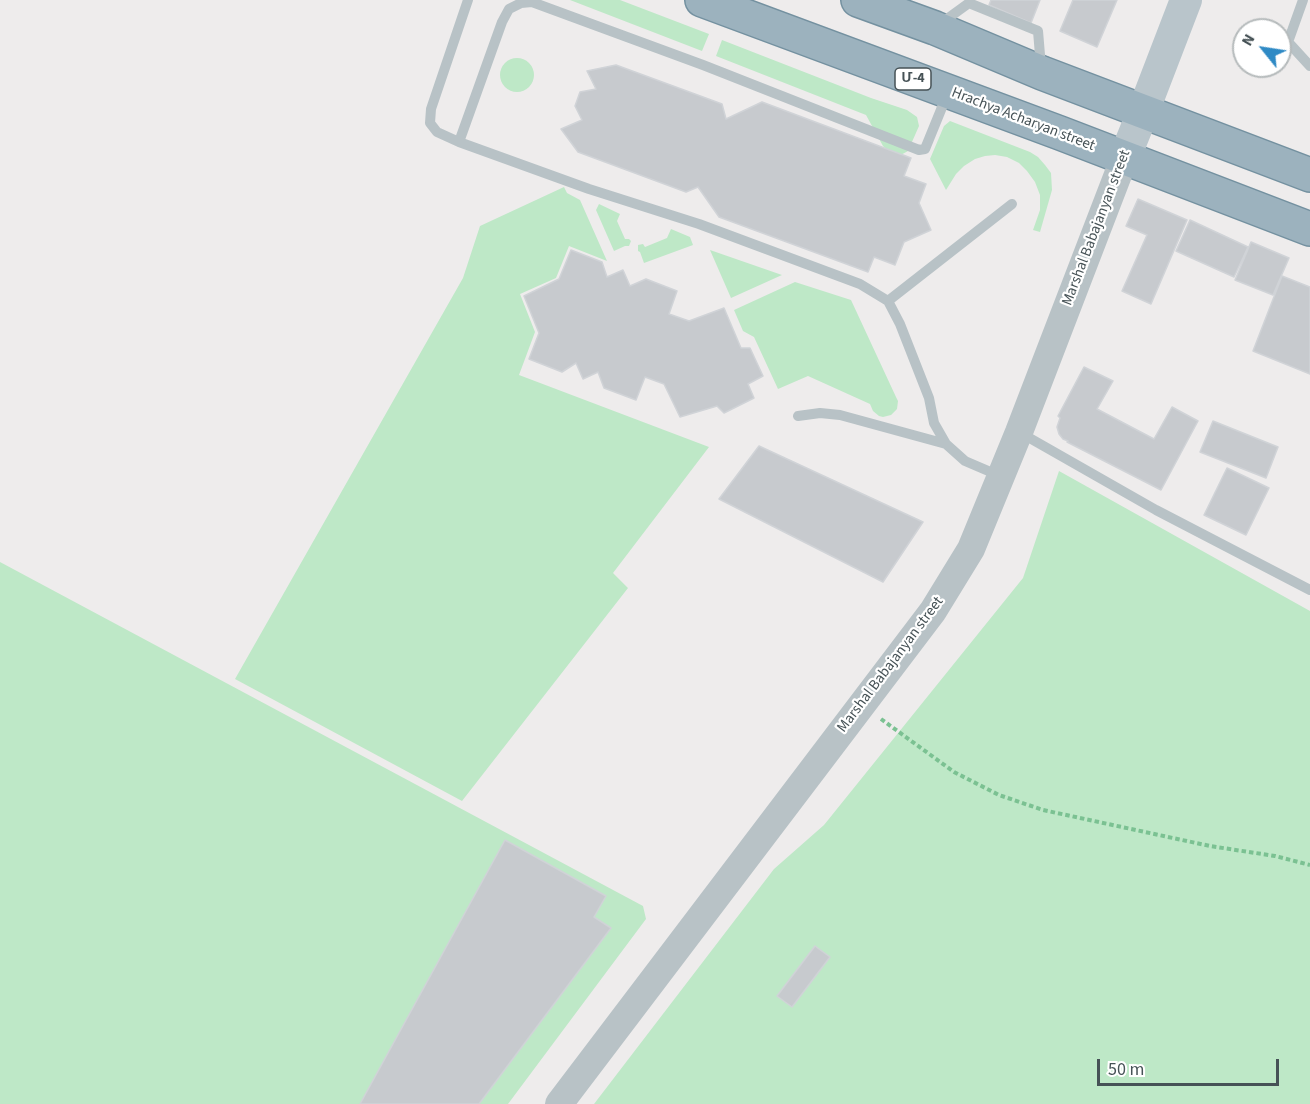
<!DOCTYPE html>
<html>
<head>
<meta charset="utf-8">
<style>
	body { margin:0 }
	#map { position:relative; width:1310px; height:1104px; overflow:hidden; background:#eeecec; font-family:"Source Sans 3",sans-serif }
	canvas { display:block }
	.north { position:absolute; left:1232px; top:18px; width:60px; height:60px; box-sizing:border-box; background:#fff; border:2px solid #b5babb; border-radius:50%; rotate:300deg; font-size:16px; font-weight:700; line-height:24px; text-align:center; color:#465256 }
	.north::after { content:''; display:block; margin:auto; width:21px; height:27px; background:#2f8ac5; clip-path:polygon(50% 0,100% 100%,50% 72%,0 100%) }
	.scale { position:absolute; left:1097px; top:1059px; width:182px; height:27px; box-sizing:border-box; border:3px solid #465256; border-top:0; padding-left:8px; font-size:18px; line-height:21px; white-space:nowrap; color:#465256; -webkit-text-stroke:4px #fff; paint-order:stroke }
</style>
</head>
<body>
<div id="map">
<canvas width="1310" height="1104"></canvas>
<div class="north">N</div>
<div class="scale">50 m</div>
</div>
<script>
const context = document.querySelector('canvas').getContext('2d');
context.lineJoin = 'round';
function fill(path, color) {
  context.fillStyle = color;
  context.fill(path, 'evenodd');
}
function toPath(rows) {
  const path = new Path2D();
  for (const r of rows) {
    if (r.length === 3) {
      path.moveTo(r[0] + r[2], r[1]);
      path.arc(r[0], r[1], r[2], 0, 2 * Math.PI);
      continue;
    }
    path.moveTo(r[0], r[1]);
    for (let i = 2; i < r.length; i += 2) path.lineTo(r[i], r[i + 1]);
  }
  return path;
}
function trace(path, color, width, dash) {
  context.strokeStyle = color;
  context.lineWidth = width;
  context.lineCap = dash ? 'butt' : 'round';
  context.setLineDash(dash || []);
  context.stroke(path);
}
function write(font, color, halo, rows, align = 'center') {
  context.font = font + ' "Source Sans 3","Noto Sans Armenian",sans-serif';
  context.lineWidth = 4.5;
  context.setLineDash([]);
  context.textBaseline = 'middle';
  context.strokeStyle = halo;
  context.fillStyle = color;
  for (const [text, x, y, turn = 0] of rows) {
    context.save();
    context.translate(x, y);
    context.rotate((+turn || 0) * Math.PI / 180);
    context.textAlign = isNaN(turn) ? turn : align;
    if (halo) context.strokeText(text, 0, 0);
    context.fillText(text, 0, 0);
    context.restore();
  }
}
const green = toPath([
	[570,0,620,0,709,34,702,51],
	[722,40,871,98,907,110,917,117,919,126,908,151,899,156,890,153,883,146,866,115,716,56],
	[517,75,17],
	[950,121,1030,152,1038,157,1045,165,1051,173,1052,190,1040,232,1033,230,1040,210,1040,195,1035,182,1027,171,1019,163,1007,157,995,155,985,156,975,159,964,166,956,174,946,190,930,159,944,126],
	[564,187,567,193,580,200,607,261,569,246,556,278,520,294,535,332,519,375,709,447,613,573,628,588,462,801,235,679,463,278,480,226],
	[599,204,620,214,617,221,625,239,629,239,631,241,629,246,625,246,614,251,596,210],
	[671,229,690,237,693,245,644,263,640,252,638,251,638,245,643,244,645,247,667,238],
	[710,250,782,275,731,298],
	[795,282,851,300,896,397,898,401,897,409,891,415,883,417,879,416,873,411,870,404,808,376,778,389,754,337,743,331,734,310],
	[1059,471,1310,611,1310,1104,594,1104,774,869,824,825,1023,578],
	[0,562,643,906,646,919,508,1104,0,1104]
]);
const building = toPath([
	[991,0,1040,0,1031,23,989,5,991,0],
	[1073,0,1117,0,1097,47,1060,31,1073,0],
	[616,65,722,104,726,119,762,102,911,158,904,176,926,184,919,203,931,230,904,242,895,265,874,257,868,272,719,217,698,187,686,192,578,152,561,129,582,120,575,106,580,92,596,89,587,71,616,65],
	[1138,199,1187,220,1151,304,1122,291,1147,235,1126,226,1138,199],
	[1190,220,1248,247,1234,277,1176,251,1190,220],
	[1251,242,1289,258,1273,295,1235,280,1251,242],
	[571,250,602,262,607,277,623,270,630,286,646,279,677,291,669,314,689,321,724,308,741,348,750,348,763,376,748,384,754,398,724,413,717,406,680,417,664,384,645,377,636,400,604,388,598,372,583,379,576,363,562,372,529,359,539,333,524,296,559,279,571,250],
	[1282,276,1310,287,1310,374,1253,351,1282,276],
	[1084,367,1113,381,1097,409,1154,439,1172,407,1198,421,1161,490,1067,442,1068,441,1063,439,1059,434,1057,427,1060,418,1058,416,1084,367],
	[1213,421,1278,447,1266,478,1200,452,1213,421],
	[759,446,923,522,883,582,719,499,759,446],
	[1227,468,1269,488,1246,535,1204,515,1227,468],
	[505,840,606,896,594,917,611,928,479,1104,360,1104,505,840],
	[815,946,830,957,792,1007,777,996,815,946]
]);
const path = toPath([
	[881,719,954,772,999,795,1043,810,1210,846,1275,856,1310,865]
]);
const service = toPath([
	[468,0,431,109,430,123,437,132,459,142,589,189,699,224,860,284,888,301,900,324,929,398,934,423,946,444,965,461,1000,476],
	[1303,0,1288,42,1310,66],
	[940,24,969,3,1038,31,1041,67],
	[459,142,502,22,509,9,521,3,532,2,703,65,919,150,925,149,947,95],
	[888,301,1012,204],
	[798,416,820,413,840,415,946,444],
	[1019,432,1156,510,1310,590]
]);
const tertiary = toPath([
	[559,1104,933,611,971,549,1019,432,1124,159]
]);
const secondary = toPath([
	[1124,159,1143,112,1186,0]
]);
const trunk = toPath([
	[702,0,1060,133,1310,229],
	[858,0,935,28,1042,73,1310,175]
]);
const shields = [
	[913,79,36]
];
const shieldNames = [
	["Մ-4",913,79]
];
const streetNames = [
	["Hrachya Acharyan street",1023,120,21],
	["Marshal Babajanyan street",1097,228,-69],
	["Marshal Babajanyan street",891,665,-53]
];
fill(green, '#bee8c7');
fill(building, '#c7cace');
trace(building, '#d0d3d7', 1.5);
trace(trunk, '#7491a0', 36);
trace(path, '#7bc192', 4, [4.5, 3]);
trace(service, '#b8c2c6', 10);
trace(tertiary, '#b8c2c6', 28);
trace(secondary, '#b9c5cb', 32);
trace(trunk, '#9cb2be', 33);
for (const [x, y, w] of shields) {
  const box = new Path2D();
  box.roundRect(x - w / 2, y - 11, w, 22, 4.5);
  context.fillStyle = '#fff';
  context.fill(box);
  trace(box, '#465256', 1.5);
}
write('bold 14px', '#465256', null, shieldNames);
write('15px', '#465256', '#fff', streetNames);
</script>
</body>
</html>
